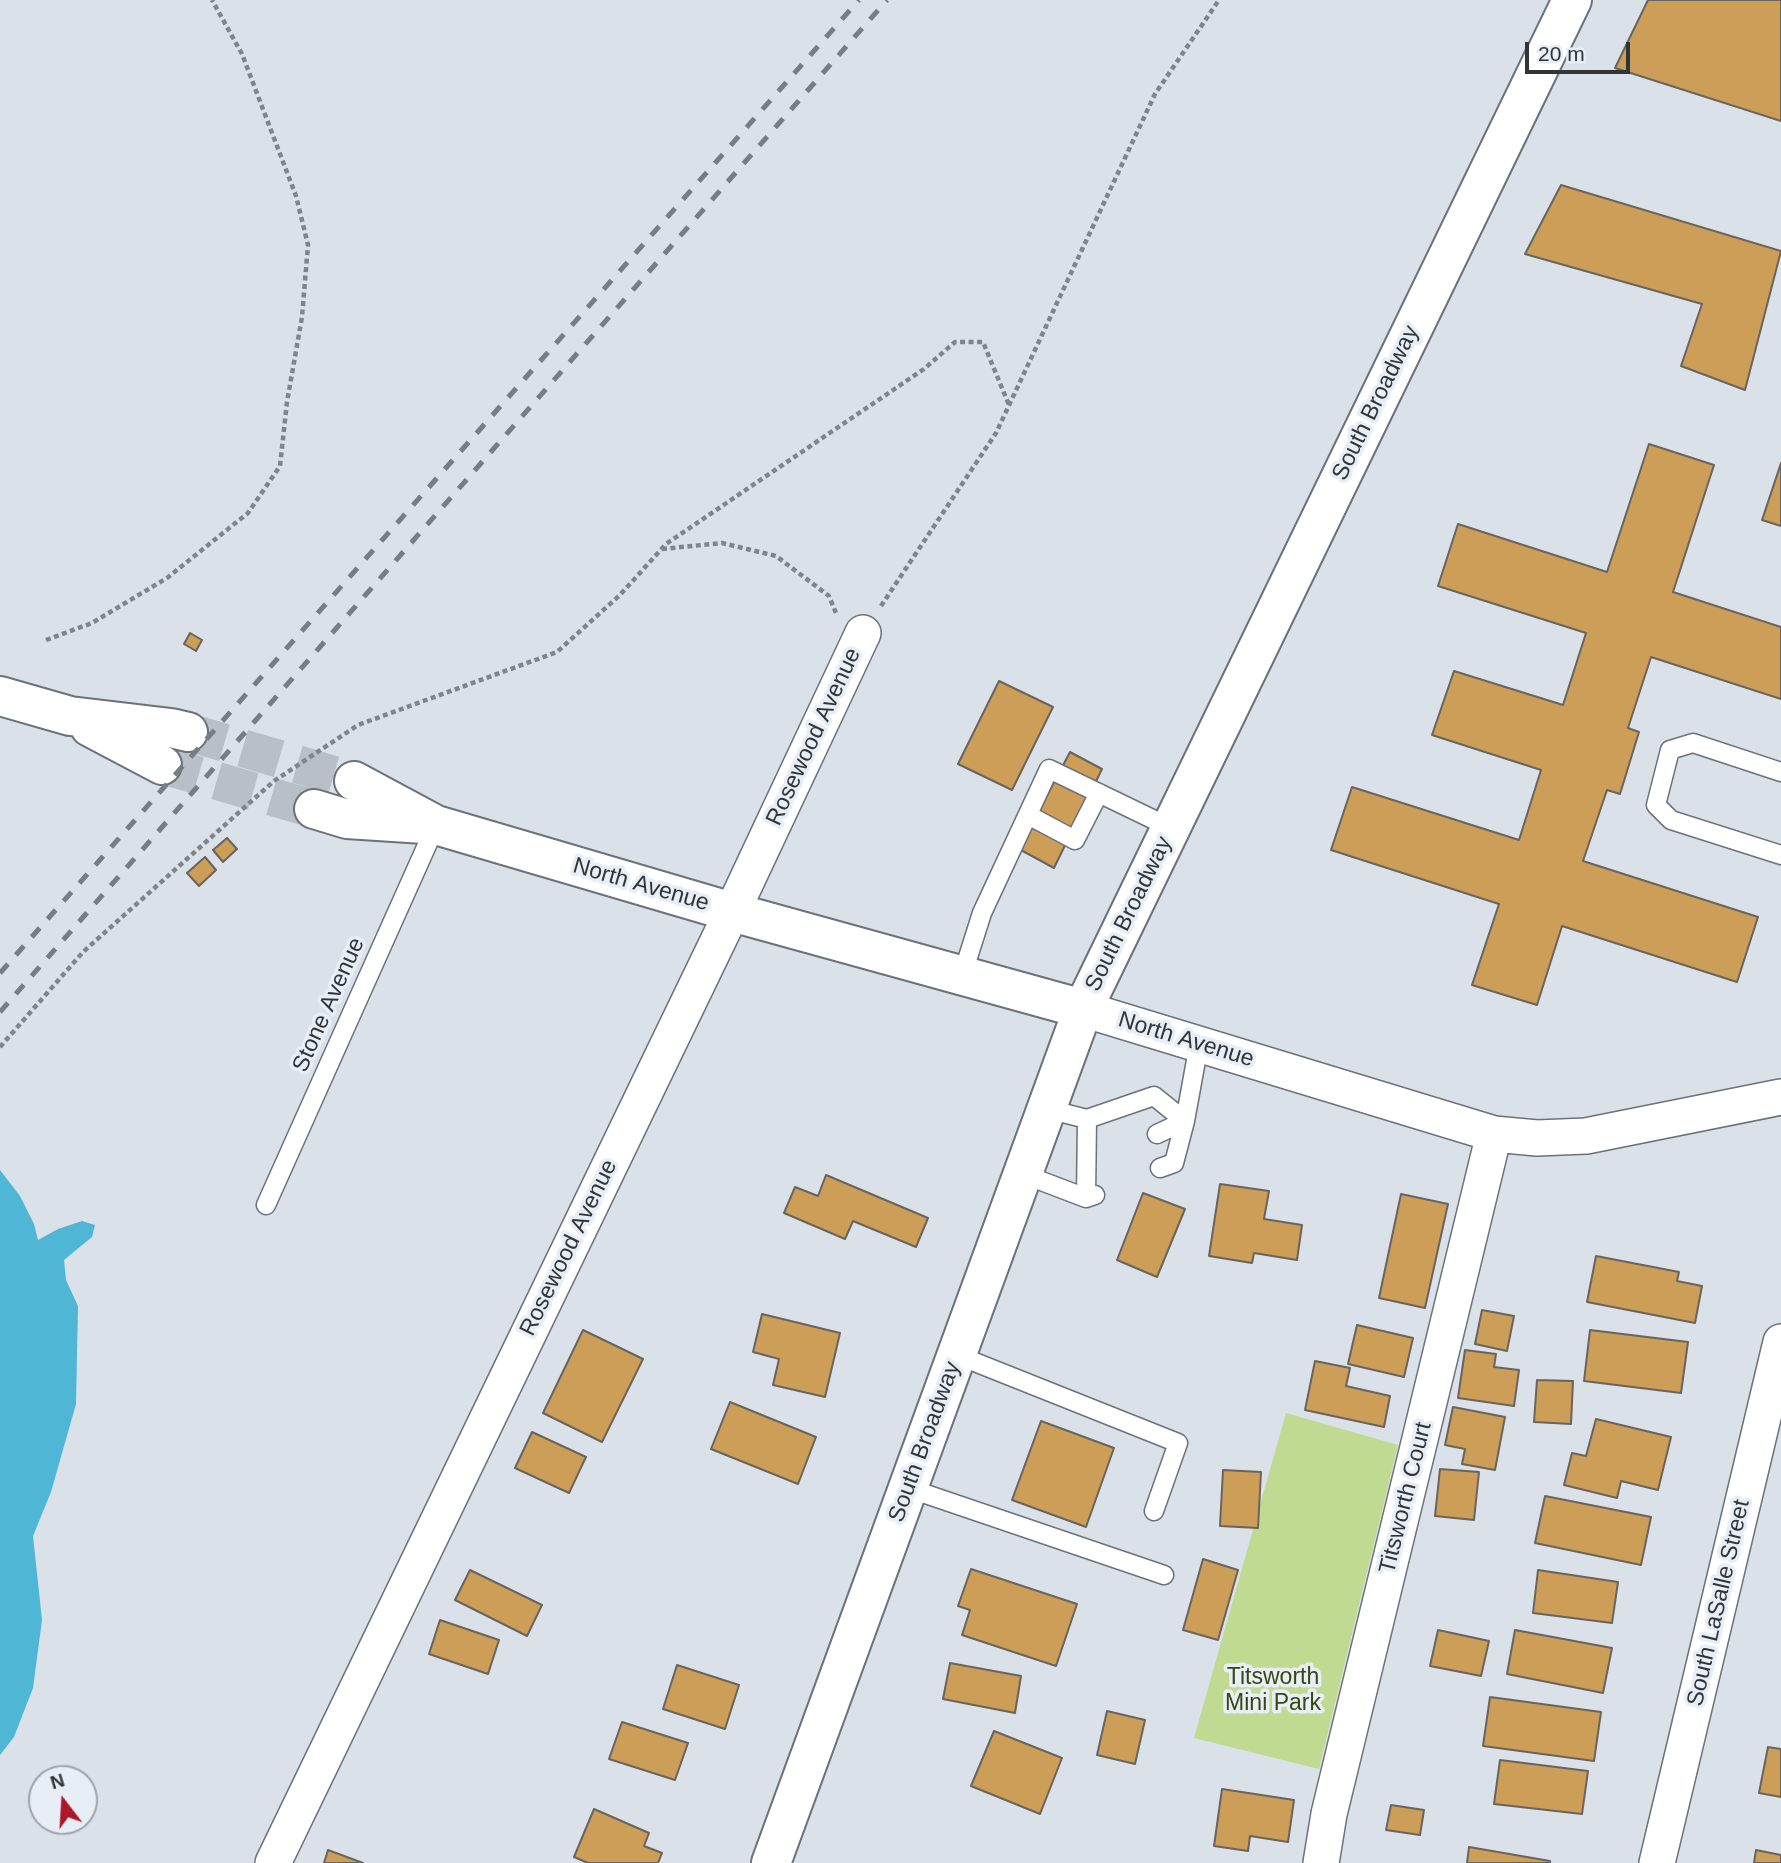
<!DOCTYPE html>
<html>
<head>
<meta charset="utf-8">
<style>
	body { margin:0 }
	#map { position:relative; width:1781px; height:1863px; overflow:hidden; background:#dae1e9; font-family:Helvetica,sans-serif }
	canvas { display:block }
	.north { position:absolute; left:28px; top:1765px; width:70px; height:70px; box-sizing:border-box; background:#e7eef6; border:2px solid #9fa4aa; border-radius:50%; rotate:343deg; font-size:19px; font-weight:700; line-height:28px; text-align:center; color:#323538 }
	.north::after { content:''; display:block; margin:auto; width:24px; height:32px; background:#ac1826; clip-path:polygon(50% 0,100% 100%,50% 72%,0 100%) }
	.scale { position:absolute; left:1525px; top:42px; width:105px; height:32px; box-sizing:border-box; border:4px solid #323538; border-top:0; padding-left:9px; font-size:21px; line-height:24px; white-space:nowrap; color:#323538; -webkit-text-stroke:5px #e7eef6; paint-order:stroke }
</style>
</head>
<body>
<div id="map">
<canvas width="1781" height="1863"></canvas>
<div class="north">N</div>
<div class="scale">20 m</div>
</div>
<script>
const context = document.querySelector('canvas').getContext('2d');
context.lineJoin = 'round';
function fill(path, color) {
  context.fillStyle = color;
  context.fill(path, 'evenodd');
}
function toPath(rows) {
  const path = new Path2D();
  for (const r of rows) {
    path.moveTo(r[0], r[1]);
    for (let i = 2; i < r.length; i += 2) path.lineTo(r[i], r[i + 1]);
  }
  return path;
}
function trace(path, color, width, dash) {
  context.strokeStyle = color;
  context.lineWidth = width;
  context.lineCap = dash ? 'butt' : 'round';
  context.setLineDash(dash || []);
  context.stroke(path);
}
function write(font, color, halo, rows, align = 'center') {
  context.font = font + ' Helvetica,sans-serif';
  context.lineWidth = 7;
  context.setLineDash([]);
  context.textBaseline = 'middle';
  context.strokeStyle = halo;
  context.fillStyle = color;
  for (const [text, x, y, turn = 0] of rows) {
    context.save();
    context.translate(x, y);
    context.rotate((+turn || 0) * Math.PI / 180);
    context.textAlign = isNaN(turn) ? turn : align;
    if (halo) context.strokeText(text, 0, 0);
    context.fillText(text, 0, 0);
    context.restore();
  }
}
const green = toPath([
	[1286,1413,1398,1445,1319,1769,1194,1738]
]);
const water = toPath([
	[0,1170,20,1196,34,1224,38,1240,58,1229,82,1221,95,1225,92,1237,64,1260,66,1280,78,1306,76,1404,51,1492,33,1536,42,1620,33,1688,14,1737,0,1755]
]);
const building = toPath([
	[1648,0,1781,0,1781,121,1615,68,1648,0],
	[1561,185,1781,251,1745,390,1681,366,1702,304,1525,254,1561,185],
	[1649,444,1714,465,1673,592,1781,627,1781,699,1651,657,1628,728,1639,732,1620,794,1607,790,1583,861,1758,917,1737,982,1562,926,1537,1005,1472,985,1499,904,1331,850,1352,787,1519,840,1541,770,1432,735,1454,671,1563,705,1586,633,1438,586,1458,524,1607,572,1649,444],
	[1781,463,1781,526,1762,520,1781,463],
	[190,633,202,640,196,651,184,644,190,633],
	[999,681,1053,707,1012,790,958,764,999,681],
	[1070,752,1102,769,1054,868,1019,849,1070,752],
	[227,838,237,849,223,862,213,850,227,838],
	[205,857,216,870,199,886,187,873,205,857],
	[826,1175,928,1218,916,1247,853,1221,845,1239,784,1213,795,1187,818,1196,826,1175],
	[1220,1184,1269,1191,1264,1219,1302,1225,1297,1260,1254,1253,1252,1263,1209,1256,1220,1184],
	[1143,1193,1185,1209,1157,1277,1117,1260,1143,1193],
	[1401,1194,1448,1204,1425,1308,1379,1298,1401,1194],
	[1596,1256,1679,1272,1677,1281,1702,1286,1695,1323,1587,1302,1596,1256],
	[1482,1310,1514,1316,1507,1351,1475,1344,1482,1310],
	[762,1314,840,1333,825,1397,773,1385,779,1359,753,1352,762,1314],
	[1357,1325,1413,1338,1404,1377,1348,1364,1357,1325],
	[583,1330,643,1359,602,1442,543,1413,583,1330],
	[1590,1330,1688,1342,1681,1393,1584,1381,1590,1330],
	[1465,1350,1496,1354,1494,1367,1519,1370,1514,1406,1458,1398,1465,1350],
	[1315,1361,1350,1368,1346,1386,1390,1396,1384,1427,1305,1410,1315,1361],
	[1537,1380,1573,1381,1571,1424,1534,1422,1537,1380],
	[730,1402,816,1437,798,1484,711,1449,730,1402],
	[1453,1407,1505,1417,1495,1470,1462,1464,1465,1449,1445,1445,1453,1407],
	[1596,1419,1671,1437,1658,1490,1621,1481,1617,1498,1564,1485,1572,1453,1586,1456,1596,1419],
	[1041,1421,1114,1448,1086,1527,1012,1500,1041,1421],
	[532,1432,586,1457,569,1493,515,1468,532,1432],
	[1440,1469,1479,1472,1474,1520,1435,1516,1440,1469],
	[1223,1470,1261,1472,1258,1528,1220,1526,1223,1470],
	[1545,1496,1651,1517,1641,1565,1535,1543,1545,1496],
	[1203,1559,1238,1570,1218,1640,1183,1630,1203,1559],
	[971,1569,1077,1604,1056,1666,962,1635,970,1610,958,1606,971,1569],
	[470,1570,542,1605,527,1636,455,1600,470,1570],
	[1538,1570,1618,1582,1612,1623,1533,1613,1538,1570],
	[440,1620,499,1640,488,1674,429,1654,440,1620],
	[1438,1630,1489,1641,1481,1676,1430,1666,1438,1630],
	[1515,1630,1612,1648,1603,1693,1507,1674,1515,1630],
	[950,1663,1021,1676,1015,1713,943,1699,950,1663],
	[677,1665,739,1685,725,1729,663,1709,677,1665],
	[1490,1697,1601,1712,1594,1761,1483,1746,1490,1697],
	[1107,1711,1145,1720,1135,1764,1097,1755,1107,1711],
	[622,1722,688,1743,675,1780,609,1759,622,1722],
	[994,1731,1062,1758,1040,1814,971,1786,994,1731],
	[1768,1747,1781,1749,1781,1797,1759,1793,1768,1747],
	[1500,1760,1588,1771,1582,1814,1494,1804,1500,1760],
	[1222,1789,1294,1800,1288,1842,1250,1836,1248,1851,1214,1846,1222,1789],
	[1391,1805,1424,1810,1420,1835,1386,1830,1391,1805],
	[594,1809,649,1833,644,1846,662,1853,658,1863,588,1863,574,1857,594,1809],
	[1469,1847,1550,1861,1550,1863,1467,1863,1469,1847],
	[328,1850,363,1863,324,1863,328,1850],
	[1756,1850,1781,1855,1781,1863,1754,1863,1756,1850]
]);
const tertiaryTunnel = toPath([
	[188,732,354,781],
	[162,765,314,809]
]);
const path = toPath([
	[662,549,722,543,776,556,829,596,836,613],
	[881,606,996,433,1155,94,1219,0],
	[46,640,92,623,167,578,248,513,280,466,287,402,302,317,308,245,296,196,242,54,212,0],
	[0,1047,83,952,274,781,358,725,557,652,620,595,666,544,924,369,955,342,983,342,1009,405]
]);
const service = toPath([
	[1781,772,1693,743,1670,750,1656,805,1671,820,1781,855],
	[1028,815,1075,840,1099,793],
	[962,976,982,913,1049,769,1171,828],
	[1047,1109,1087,1119,1154,1096,1185,1121,1157,1134],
	[1160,1168,1174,1163,1185,1121,1199,1044],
	[1023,1174,1086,1198,1095,1195],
	[1086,1198,1087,1119],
	[266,1205,436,825],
	[957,1355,1178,1443,1154,1511],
	[908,1488,1164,1575]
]);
const minor = toPath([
	[1083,1009,1494,1134,1537,1138,1586,1136,1781,1097],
	[273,1863,732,912,863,633],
	[1321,1863,1329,1814,1494,1134],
	[1657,1863,1781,1342]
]);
const tertiary = toPath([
	[0,696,70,716,171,728,188,732],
	[90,727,162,765],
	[354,781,436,825,732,912,1083,1009],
	[314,809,347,819,424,824],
	[771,1863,1083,1009,1572,0]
]);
const rail = toPath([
	[0,973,859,0],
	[0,1012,887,0]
]);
const streetNames = [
	["South Broadway",1376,403,-64],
	["Rosewood Avenue",814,737,-65],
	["North Avenue",641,885,16],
	["South Broadway",1129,914,-64],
	["Stone Avenue",329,1005,-66],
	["North Avenue",1186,1040,17],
	["Rosewood Avenue",569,1248,-64],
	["South Broadway",925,1442,-70],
	["Titsworth Court",1406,1498,-76],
	["South LaSalle Street",1719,1603,-77]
];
const parkNames = [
	["Titsworth",1273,1678],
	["Mini Park",1273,1704]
];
fill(green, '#c0da92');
fill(water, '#4fb7d5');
fill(building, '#cd9e58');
trace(building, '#69645d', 2);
trace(tertiaryTunnel, '#b8bfc6', 38, [38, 19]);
trace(service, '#6c7279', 21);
trace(minor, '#6c7279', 38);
trace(tertiary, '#6c7279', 42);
trace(path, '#80858a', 4.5, [5, 3.5]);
trace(service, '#fff', 18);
trace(minor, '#fff', 35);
trace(tertiary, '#fff', 38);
trace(rail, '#787d82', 5, [12, 12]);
write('23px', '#323538', '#e7eef6', streetNames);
write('23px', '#374710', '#e7eef6', parkNames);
</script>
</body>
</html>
